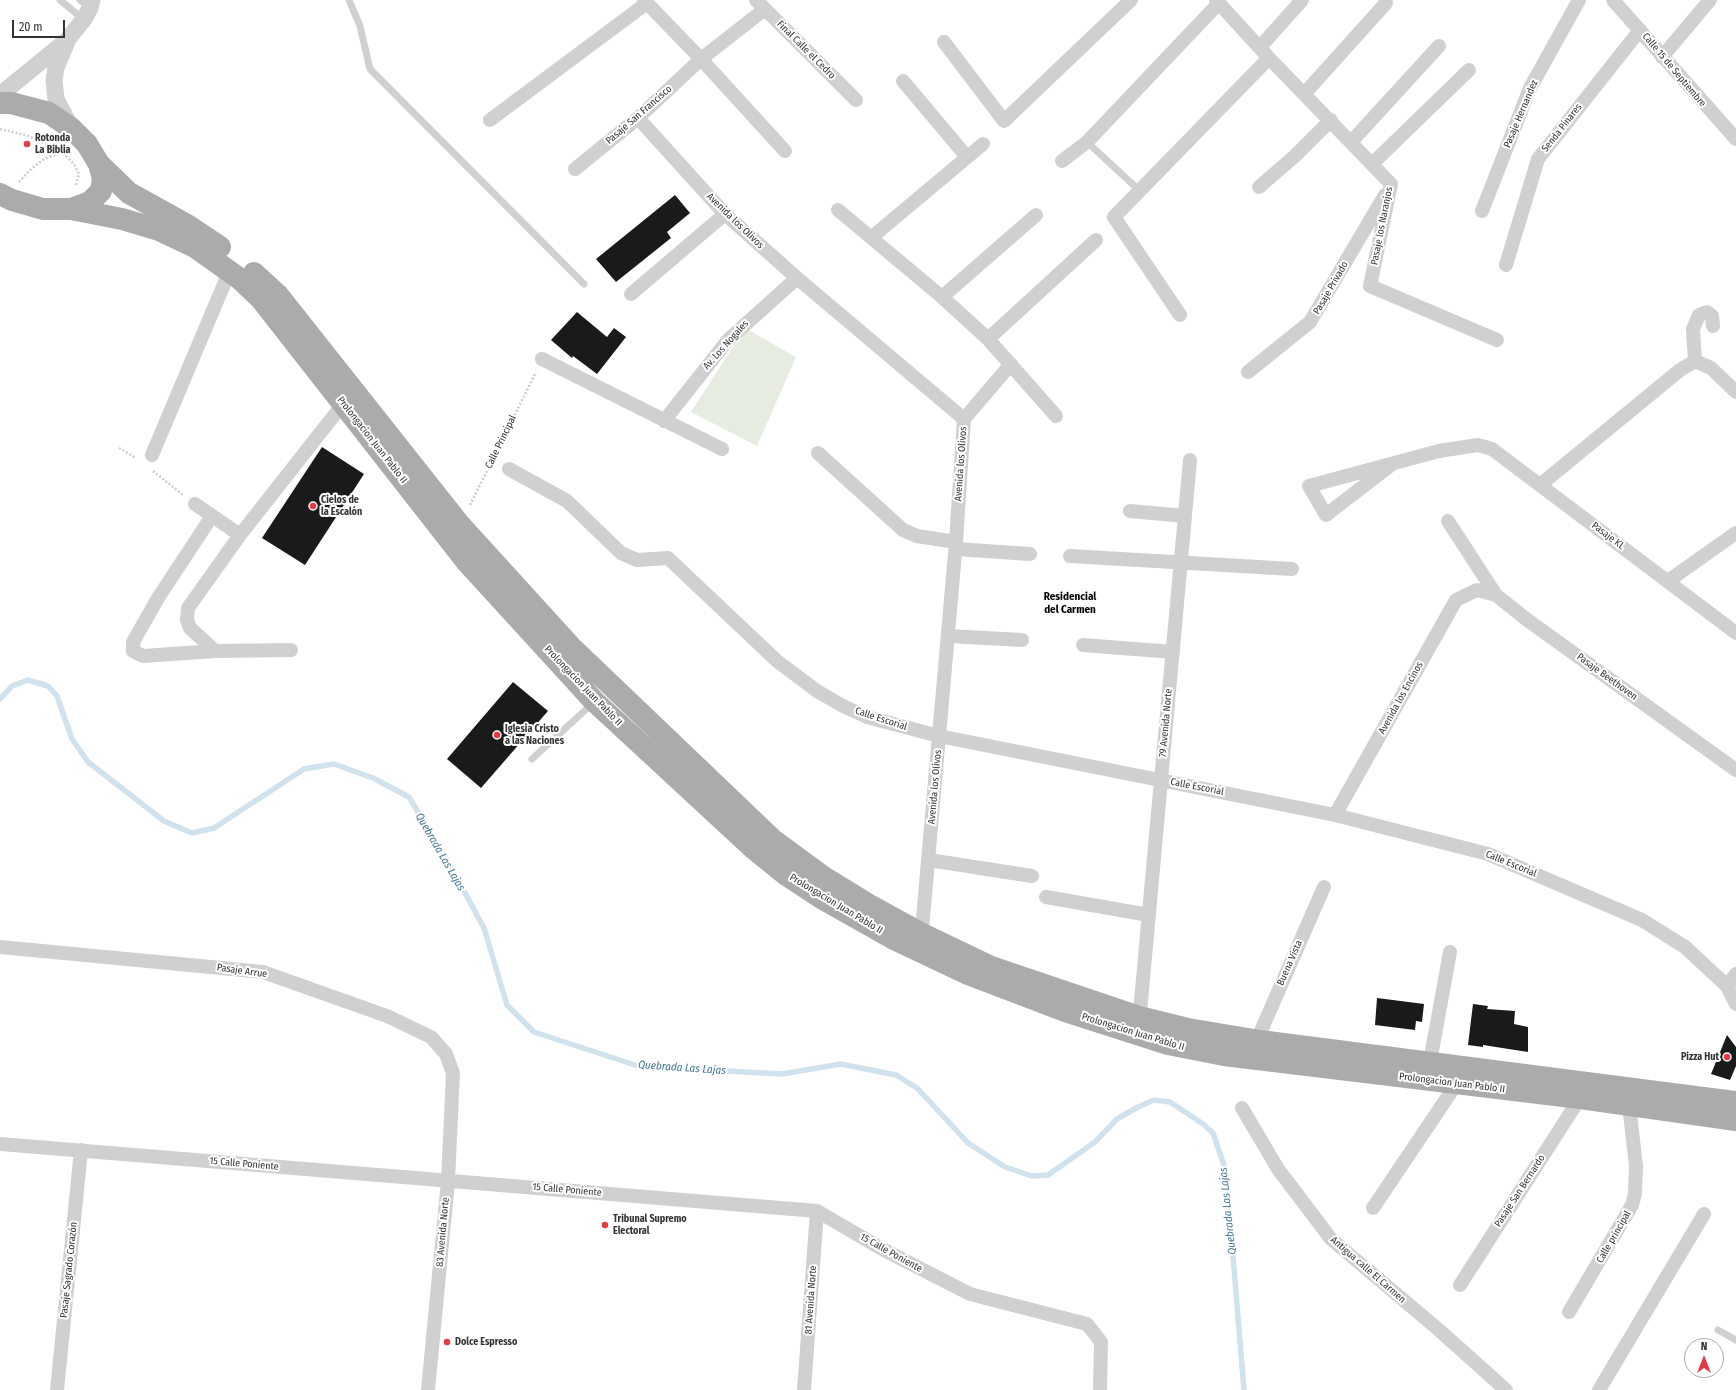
<!DOCTYPE html>
<html>
<head>
<meta charset="utf-8">
<style>
	body { margin:0 }
	#map { position:relative; width:1736px; height:1390px; overflow:hidden; background:#fff; font-family:"Fira Sans Condensed",sans-serif }
	canvas { display:block }
	.north { position:absolute; left:1684px; top:1338px; width:40px; height:40px; box-sizing:border-box; background:#fff; border:1px solid #adadad; border-radius:50%; rotate:0deg; font-size:11px; font-weight:700; line-height:16px; text-align:center; color:#333 }
	.north::after { content:''; display:block; margin:auto; width:14px; height:18px; background:#e63946; clip-path:polygon(50% 0,100% 100%,50% 72%,0 100%) }
	.scale { position:absolute; left:12px; top:20px; width:53px; height:18px; box-sizing:border-box; border:2px solid #333; border-top:0; padding-left:5px; font-size:12px; line-height:14px; white-space:nowrap; color:#333; -webkit-text-stroke:3px #fff; paint-order:stroke }
</style>
</head>
<body>
<div id="map">
<canvas width="1736" height="1390"></canvas>
<div class="north">N</div>
<div class="scale">20 m</div>
</div>
<script>
const context = document.querySelector('canvas').getContext('2d');
context.lineJoin = 'round';
function fill(path, color) {
  context.fillStyle = color;
  context.fill(path, 'evenodd');
}
function toPath(rows) {
  const path = new Path2D();
  for (const r of rows) {
    path.moveTo(r[0], r[1]);
    for (let i = 2; i < r.length; i += 2) path.lineTo(r[i], r[i + 1]);
  }
  return path;
}
function trace(path, color, width, dash) {
  context.strokeStyle = color;
  context.lineWidth = width;
  context.lineCap = dash ? 'butt' : 'round';
  context.setLineDash(dash || []);
  context.stroke(path);
}
function write(font, color, halo, rows, align = 'center') {
  context.font = font + ' "Fira Sans Condensed",sans-serif';
  context.lineWidth = 4;
  context.setLineDash([]);
  context.textBaseline = 'middle';
  context.strokeStyle = halo;
  context.fillStyle = color;
  for (const [text, x, y, turn = 0] of rows) {
    context.save();
    context.translate(x, y);
    context.rotate((+turn || 0) * Math.PI / 180);
    context.textAlign = isNaN(turn) ? turn : align;
    if (halo) context.strokeText(text, 0, 0);
    context.fillText(text, 0, 0);
    context.restore();
  }
}
const green = toPath([
	[745,328,796,357,757,446,691,412]
]);
const stream = toPath([
	[0,699,12,686,28,680,48,686,57,696,72,739,88,762,164,821,192,833,214,828,304,769,334,764,373,778,409,797,451,867,484,928,507,1005,534,1032,638,1066,782,1074,841,1064,896,1075,917,1088,968,1143,1005,1167,1032,1176,1048,1175,1095,1142,1117,1119,1138,1107,1154,1100,1170,1102,1203,1124,1213,1133,1226,1171,1244,1390]
]);
const building = toPath([
	[675,195,690,213,667,232,671,238,616,282,596,259],
	[577,312,607,337,614,328,626,337,597,374,573,356,572,358,551,340],
	[322,447,364,474,305,565,262,538],
	[513,682,548,711,481,788,447,759],
	[1377,998,1424,1004,1422,1022,1416,1021,1415,1030,1375,1025],
	[1473,1004,1488,1006,1487,1009,1515,1011,1514,1024,1528,1027,1528,1052,1483,1045,1483,1047,1468,1045],
	[1727,1035,1736,1047,1736,1066,1730,1080,1711,1074]
]);
const path = toPath([
	[0,129,29,136,63,153,74,164,79,174,76,185],
	[19,182,30,170,44,159,63,152],
	[119,448,136,458],
	[153,471,183,495],
	[470,505,536,372]
]);
const service = toPath([
	[60,0,83,19],
	[80,0,90,8],
	[349,0,360,26,370,69,584,284],
	[1087,142,1140,191],
	[532,759,593,703],
	[1718,1330,1736,1340]
]);
const minor = toPath([
	[644,0,701,59,785,151],
	[756,0,856,100],
	[1216,0,1269,58,1391,184],
	[1613,0,1736,139],
	[944,42,1004,121,1131,0],
	[1260,47,1302,0],
	[1662,57,1710,0],
	[903,81,967,157],
	[1305,93,1386,3],
	[638,118,725,214,797,278,964,419],
	[490,120,647,3],
	[1351,142,1439,46],
	[1062,161,1087,142,1219,3],
	[1372,164,1469,70],
	[575,169,638,118,701,59,765,9],
	[1391,184,1370,286,1497,340],
	[1259,187,1295,156,1331,120],
	[838,210,942,297,988,339,1056,416],
	[1482,211,1530,88,1579,0],
	[872,237,983,144],
	[1506,265,1538,159,1640,30],
	[631,294,725,214],
	[942,297,1036,215],
	[1180,315,1114,217,1269,58],
	[988,339,1096,240],
	[542,359,722,449],
	[1695,361,1693,329,1699,315,1707,312,1712,316,1713,326],
	[1695,361,1711,368,1736,392],
	[1248,372,1310,322,1385,195],
	[964,419,1011,364],
	[664,421,728,340,797,278],
	[818,453,903,530,917,536,956,542],
	[152,455,230,270],
	[1391,465,1326,515,1309,486,1439,451,1478,445,1492,449,1736,633],
	[509,469,567,501,621,553,637,560,668,558,777,661,817,691,843,706,867,717,939,736,1335,815,1488,854,1642,920,1685,947,1727,986,1736,1004],
	[1540,485,1680,370,1695,361],
	[195,504,240,535],
	[1130,511,1185,516],
	[212,516,158,598,133,642,133,651,143,656,215,651,291,650],
	[1448,521,1496,595],
	[956,549,1030,554],
	[1070,556,1292,569],
	[1668,581,1736,533],
	[948,636,1022,640],
	[1083,645,1173,652],
	[215,651,190,628,187,620,188,608,240,535,343,404],
	[1335,815,1456,600,1477,590,1496,595,1526,619,1736,770],
	[929,860,1032,876],
	[1046,897,1149,915],
	[921,941,956,542,964,419],
	[0,947,263,972,387,1016,431,1037,446,1054,453,1073,448,1181,428,1390],
	[1727,986,1736,974],
	[1139,1023,1190,460],
	[1257,1040,1324,887],
	[1430,1062,1450,952],
	[1242,1108,1278,1169,1331,1239,1439,1330,1506,1390],
	[0,1144,817,1211,884,1250,970,1294,1087,1324,1101,1342,1100,1390],
	[1373,1208,1457,1083],
	[1460,1285,1580,1098],
	[1569,1312,1632,1205,1635,1194,1636,1166,1629,1105],
	[57,1390,81,1150],
	[804,1390,817,1211],
	[1599,1390,1704,1214]
]);
const tertiary = toPath([
	[0,95,66,41],
	[71,128,56,99,54,80,56,68,68,39,84,19,90,8,92,0]
]);
const primary = toPath([
	[0,103,11,103,49,113,71,128,87,144,99,164,103,179,101,191,90,202,71,209,43,209,12,200,0,194],
	[99,164,129,193,187,225,220,247],
	[71,209,122,219,159,230,195,247,240,279,261,299,466,561,594,701,754,849,785,874,823,899,892,938,968,974,1065,1011,1168,1044,1224,1055,1580,1098,1736,1120],
	[254,273,278,295,460,525,571,647,772,839,825,878,869,905,922,934,991,967,1139,1017,1188,1029,1260,1041,1736,1102]
]);
const markers = [
	[27,144,4,"#e63946"],
	[313,506,4,"#e63946"],
	[497,735,4,"#e63946"],
	[1727,1057,4,"#e63946"],
	[605,1225,4,"#e63946"],
	[447,1342,4,"#e63946"]
];
const streetNames = [
	["Final Calle el Cedro",806,50,45],
	["Calle 15 de Septiembre",1674,70,50],
	["Pasaje Hernandez",1521,114,-67],
	["Pasaje San Francisco",639,115,-41],
	["Senda Pinares",1562,128,-52],
	["Avenida los Olivos",735,221,44],
	["Pasaje los Naranjos",1382,226,-79],
	["Pasaje Privado",1331,288,-60],
	["Av. Los Nogales",726,345,-48],
	["Prolongacion Juan Pablo II",372,440,52],
	["Calle Principal",501,442,-64],
	["Avenida los Olivos",961,464,-86],
	["Pasaje KL",1608,536,37],
	["Pasaje Beethoven",1607,677,36],
	["Prolongacion Juan Pablo II",583,686,46],
	["Avenida los Encinos",1401,698,-61],
	["Calle Escorial",881,719,18],
	["79 Avenida Norte",1166,723,-85],
	["Avenida los Olivos",935,787,-85],
	["Calle Escorial",1197,787,11],
	["Calle Escorial",1511,864,22],
	["Prolongacion Juan Pablo II",836,904,31],
	["Buena Vista",1290,963,-66],
	["Pasaje Arrue",242,971,8],
	["Prolongacion Juan Pablo II",1133,1032,17],
	["Prolongacion Juan Pablo II",1452,1083,7],
	["15 Calle Poniente",244,1164,5],
	["15 Calle Poniente",567,1190,5],
	["Pasaje San Bernardo",1520,1191,-57],
	["83 Avenida Norte",443,1232,-85],
	["Calle principal",1614,1237,-60],
	["15 Calle Poniente",891,1253,29],
	["Pasaje Sagrado Corazón",69,1270,-84],
	["Antigua calle El Carmen",1368,1270,41],
	["81 Avenida Norte",811,1300,-86]
];
const poiNames = [
	["Rotonda",35,138],
	["La Biblia",35,150],
	["Cielos de",321,500],
	["la Escalón",321,512],
	["Iglesia Cristo",505,729],
	["a las Naciones",505,741],
	["Pizza Hut",1719,1057,"right"],
	["Tribunal Supremo",613,1219],
	["Electoral",613,1231],
	["Dolce Espresso",455,1342]
];
const neighbourhoodNames = [
	["Residencial",1070,597],
	["del Carmen",1070,610]
];
const waterNames = [
	["Quebrada Las Lajas",440,852,60],
	["Quebrada Las Lajas",682,1068,4],
	["Quebrada Las Lajas",1228,1211,-96]
];
fill(green, '#e6ecdf');
trace(stream, '#cfe2ee', 5.5);
fill(building, '#1a1a1a');
trace(path, '#cdcdcd', 2.5, [2, 2]);
trace(service, '#d0d0d0', 7);
trace(minor, '#d0d0d0', 14);
trace(tertiary, '#d0d0d0', 17);
trace(primary, '#ababab', 22);
for (const [x, y, r, color] of markers) {
  const dot = new Path2D();
  dot.arc(x, y, r, 0, 2 * Math.PI);
  context.fillStyle = color;
  context.fill(dot);
  trace(dot, '#fff', 1.5);
}
write('10px', '#333', '#fff', streetNames);
write('bold 10px', '#333', '#fff', poiNames, 'left');
write('bold 11px', '#000', '#fff', neighbourhoodNames);
write('italic 11px', '#3f7597', '#fff', waterNames);
</script>
</body>
</html>
